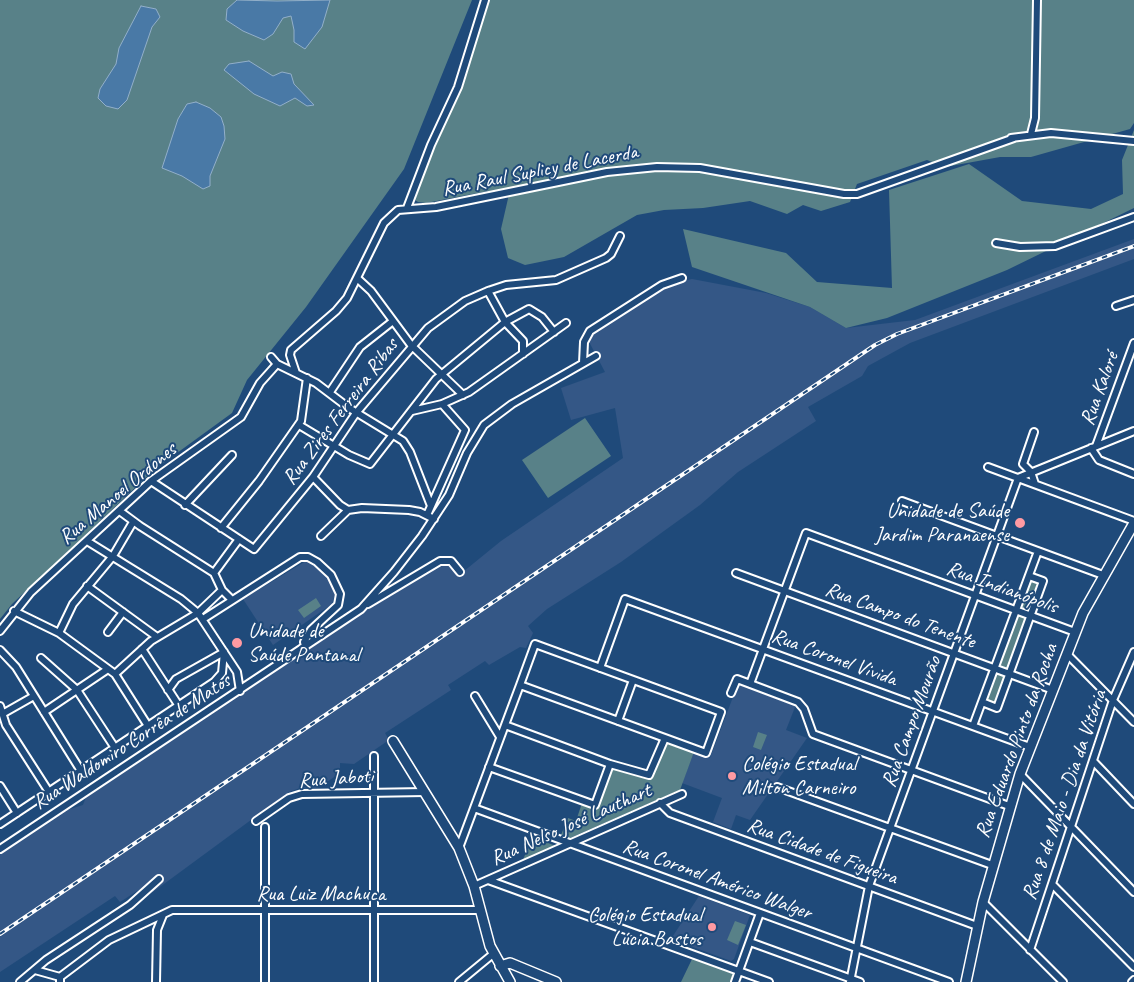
<!DOCTYPE html>
<html>
<head>
<meta charset="utf-8">
<style>
	body { margin:0 }
	canvas { display:block; background:#1f4a7a }
</style>
</head>
<body>
<canvas width="1134" height="982"></canvas>
<script>
const context = document.querySelector('canvas').getContext('2d');
context.lineJoin = 'round';
function fill(path, color) {
  context.fillStyle = color;
  context.fill(path, 'evenodd');
}
function toPath(rows) {
  const path = new Path2D();
  for (const r of rows) {
    path.moveTo(r[0], r[1]);
    for (let i = 2; i < r.length; i += 2) path.lineTo(r[i], r[i + 1]);
  }
  return path;
}
function trace(path, color, width, dash) {
  context.strokeStyle = color;
  context.lineWidth = width;
  context.lineCap = dash ? 'butt' : 'round';
  context.setLineDash(dash || []);
  context.stroke(path);
}
function write(font, color, halo, rows, align = 'center') {
  context.font = font + ' Caveat,sans-serif';
  context.lineWidth = 4;
  context.setLineDash([]);
  context.textBaseline = 'middle';
  context.strokeStyle = halo;
  context.fillStyle = color;
  for (const [text, x, y, turn = 0] of rows) {
    context.save();
    context.translate(x, y);
    context.rotate((+turn || 0) * Math.PI / 180);
    context.textAlign = isNaN(turn) ? turn : align;
    if (halo) context.strokeText(text, 0, 0);
    context.fillText(text, 0, 0);
    context.restore();
  }
}
const built = toPath([
	[1134,239,1134,259,910,343,868,366,862,376,808,407,816,421,738,472,700,505,621,562,547,609,528,626,533,633,526,648,520,647,489,665,485,661,448,685,451,690,385,733,389,740,354,764,340,763,340,773,318,788,300,788,289,792,153,892,148,884,120,902,115,896,0,972,0,854,61,812,83,805,86,797,413,579,443,562,449,565,458,576,501,541,623,458,615,408,571,420,561,388,605,372,587,338,666,285,692,279,766,293,810,307,846,328,915,320],
	[306,561,322,571,333,584,335,594,332,604,273,645,243,599],
	[739,681,797,702,786,730,807,738,750,820,736,815,731,829,713,822,722,798,682,783,694,752,710,758],
	[699,896,750,915,734,959,731,961,671,939]
]);
const green = toPath([
	[0,0,472,0,404,169,306,307,247,380,232,413,155,469,12,604,0,619],
	[488,0,1134,0,1134,123,1130,129,1031,157,1000,157,945,167,927,160,857,184,850,202,821,211,803,205,787,214,750,201,703,208,664,210,637,215,564,257,525,265,508,258,501,229,510,190,488,191,426,203,418,202,415,200,430,154,455,101,472,55],
	[1134,130,1134,208,1007,270,887,318,846,328,810,307,692,267,683,229,786,253,817,282,892,288,889,190,969,164,1022,201,1091,209,1123,194,1122,160],
	[585,418,611,456,548,498,522,460],
	[1031,578,1040,581,1029,611,1020,607],
	[316,598,321,606,304,618,298,610],
	[1017,614,1027,617,1008,669,998,665],
	[996,672,1005,675,995,704,986,701],
	[758,732,767,735,761,750,753,747],
	[667,743,694,752,680,790,570,838,561,835,568,818,576,821,582,803,597,808,612,768,650,778],
	[532,837,556,846,523,860],
	[735,921,746,925,738,945,727,940],
	[693,957,735,972,731,982,681,982]
]);
const water = toPath([
	[237,0,277,1,330,0,322,27,305,49,294,42,294,30,291,16,283,18,273,34,264,40,243,31,226,20,227,9,237,0],
	[141,6,156,9,160,17,152,27,127,100,118,109,106,106,98,98,100,89,116,64,119,48,141,6],
	[249,61,273,76,282,72,291,74,294,84,314,105,307,106,295,98,280,106,254,94,224,70,229,64,249,61],
	[196,102,210,108,221,117,224,126,225,139,210,176,210,186,203,189,182,176,162,168,178,119,187,104,196,102]
]);
const street = toPath([
	[1031,134,1035,118,1037,0],
	[1011,138,1051,133,1134,141],
	[407,208,431,145,458,87,485,0],
	[996,243,1020,247,1055,246,1134,217],
	[358,279,371,291,411,345,463,395],
	[488,291,505,322,523,341,523,354],
	[1116,306,1134,300],
	[271,357,277,364,316,383,349,408,403,441,410,452,431,506],
	[583,363,584,342,590,331,662,285,682,278],
	[296,373,290,355,291,350,336,311,347,298,384,223,398,210,436,207,607,172,657,167,700,168,844,194,857,194,1014,138],
	[330,392,360,347,393,321],
	[412,411,442,404,469,392,566,323],
	[299,425,349,455,370,464,436,379,505,322,529,309,542,317,554,332],
	[1034,432,1023,464,1031,472,1035,484],
	[1096,446,1134,343],
	[1091,448,1099,460,1134,474],
	[988,467,1134,521],
	[313,477,340,505,348,510,362,508,409,510,420,512,434,519],
	[1018,478,1134,431],
	[151,481,254,549,313,477,356,413,428,328,465,301,488,291,506,285,556,280,606,258,611,254,620,236],
	[902,501,1103,575],
	[185,505,232,455],
	[121,512,140,526,214,573,222,590,232,600],
	[427,515,465,430,442,404],
	[221,528,259,481,301,421,307,378],
	[321,536,348,510],
	[87,541,181,599,198,613,237,672,240,691],
	[214,573,239,539],
	[736,573,1053,690],
	[87,586,157,637],
	[368,604,440,561,451,561,460,572],
	[14,611,59,633,115,674,148,726],
	[203,619,300,557,308,557,317,562,331,575,340,594,338,605,311,630,304,642,305,647],
	[0,631,31,592,151,481,241,417,260,383,277,364],
	[108,632,123,612],
	[59,633,73,604,113,556,133,522],
	[142,649,179,706],
	[0,650,16,667,81,771],
	[1067,654,1134,722],
	[41,658,77,690,115,748],
	[600,668,625,599,1030,747],
	[115,674,151,641,198,613,222,590],
	[750,684,806,533,1075,632],
	[168,690,176,679,224,652],
	[731,693,737,679,798,702,804,709,813,734,1009,806],
	[475,696,500,737],
	[982,702,997,708,1043,581,1029,576],
	[0,706,6,725,49,792],
	[44,712,108,669],
	[4,713,34,696],
	[618,721,633,680],
	[505,725,610,764,649,775,665,738],
	[973,726,1038,551],
	[374,756,374,982],
	[1093,761,1134,804],
	[489,767,595,805,610,764],
	[1020,774,1134,892],
	[0,786,17,813],
	[777,787,992,865],
	[660,803,670,813,977,926],
	[474,808,949,982],
	[256,821,289,798,302,794,425,792],
	[0,824,214,682,222,673,224,652],
	[459,848,474,808,505,725,520,685,535,644,721,712,706,753,520,685],
	[0,849,361,609,394,572,422,536,449,495,467,453,484,425,512,404,596,356],
	[488,880,769,982],
	[1052,884,1134,967],
	[474,886,682,794],
	[983,902,1063,982],
	[750,942,860,982],
	[1030,950,1113,700,1134,652],
	[35,970,60,977,60,982],
	[60,977,109,940,172,910,481,910],
	[20,982,46,960,130,905,159,879],
	[156,982,157,930,163,915],
	[265,982,265,827],
	[459,982,493,954],
	[735,982,760,913],
	[850,982,869,886,1018,478],
	[1132,982,1134,980]
]);
const secondary = toPath([
	[393,741,459,848,474,886,490,946,510,982],
	[500,966,510,963,556,982],
	[966,982,983,902,1020,774,1083,613,1134,523]
]);
const rail = toPath([
	[0,934,875,345,897,334,1134,246]
]);
const markers = [
	[1020,523,6,"#ff9aa2"],
	[237,643,6,"#ff9aa2"],
	[732,776,5,"#ff9aa2"],
	[712,927,5,"#ff9aa2"]
];
const streetNames = [
	["Rua Raul Suplicy de Lacerda",540,171,-11],
	["Rua Kaloré",1100,389,-70],
	["Rua Zires Ferreira Ribas",341,412,-53],
	["Rua Manoel Ordones",118,494,-40],
	["Rua Indianópolis",1002,588,20],
	["Rua Campo do Tenente",900,616,20],
	["Rua Coronel Vivida",834,658,20],
	["Rua Campo Mourão",912,722,-70],
	["Rua Eduardo Pinto da Rocha",1017,741,-70],
	["Rua Waldomiro Corrêa de Matos",132,742,-33],
	["Rua Jaboti",336,779,-4],
	["Rua 8 de Maio - Dia da Vitória",1065,795,-71],
	["Rua Nelso José Lauthart",571,825,-24],
	["Rua Cidade de Figueira",822,852,20],
	["Rua Coronel Américo Walger",717,880,20],
	["Rua Luiz Machuca",321,894]
];
const poiNames = [
	["Unidade de Saúde",1009,511],
	["Jardim Paranaense",1009,535],
	["Unidade de",248,631,"left"],
	["Saúde Pantanal",248,655,"left"],
	["Colégio Estadual",742,764,"left"],
	["Milton Carneiro",742,788,"left"],
	["Colégio Estadual",702,915],
	["Lúcia Bastos",702,939]
];
fill(built, '#345786');
fill(green, '#588188');
fill(water, '#4979a6');
trace(water, '#92afca', 1);
trace(street, '#fff', 10);
trace(secondary, '#fff', 12);
trace(street, '#1f4a7a', 6);
trace(secondary, '#1f4a7a', 9);
trace(rail, '#fff', 4);
trace(rail, '#1f4a7a', 2, [5.5]);
for (const [x, y, r, color] of markers) {
  const dot = new Path2D();
  dot.arc(x, y, r, 0, 2 * Math.PI);
  context.fillStyle = color;
  context.fill(dot);
  trace(dot, '#1f4a7a', 2);
}
write('21px', '#fff', '#1f4a7a', streetNames);
write('21px', '#fff', '#1f4a7a', poiNames, 'right');
</script>
</body>
</html>
